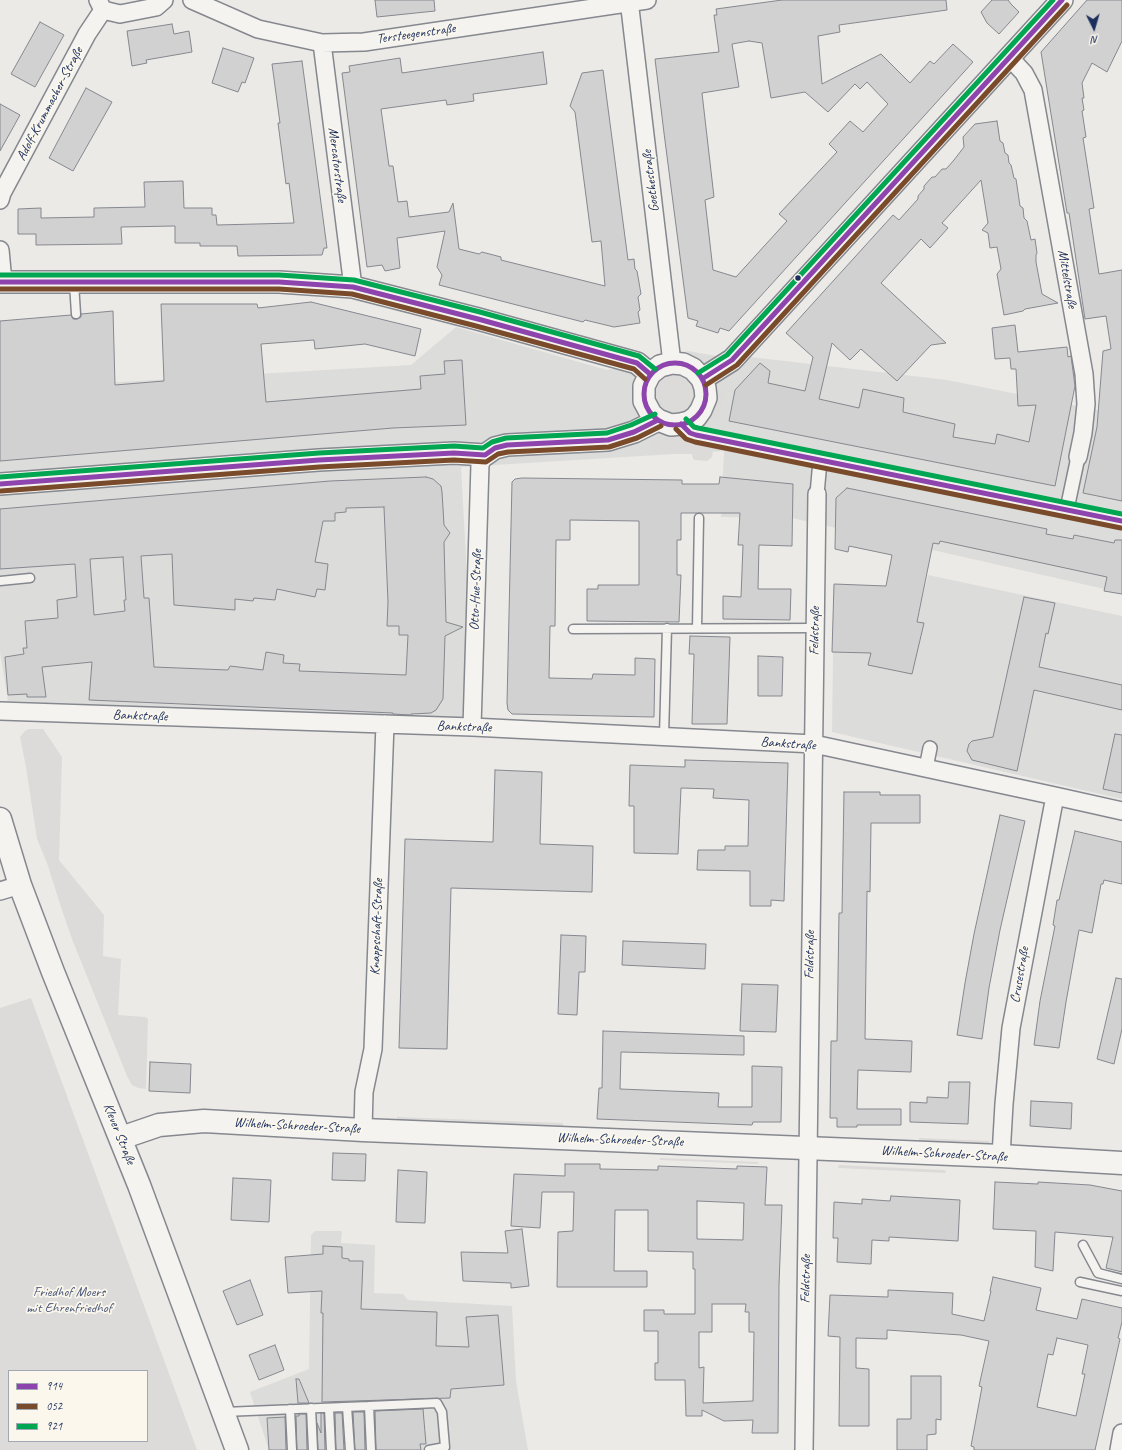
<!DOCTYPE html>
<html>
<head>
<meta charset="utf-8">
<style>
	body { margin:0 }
	#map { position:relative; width:1122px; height:1450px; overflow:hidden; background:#eceae6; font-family:Caveat,sans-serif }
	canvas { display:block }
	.legend { position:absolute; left:8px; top:1370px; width:140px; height:72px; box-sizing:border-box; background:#fbf7ec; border:1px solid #a1a7b3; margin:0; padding:5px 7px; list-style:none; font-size:12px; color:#1b2f5e }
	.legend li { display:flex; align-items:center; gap:8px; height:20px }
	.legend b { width:20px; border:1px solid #a1a7b3 }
	.north { position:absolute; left:1074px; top:8px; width:40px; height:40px; -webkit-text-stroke:3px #fbf7ec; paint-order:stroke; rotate:175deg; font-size:11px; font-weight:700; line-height:16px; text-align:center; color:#1b2f5e }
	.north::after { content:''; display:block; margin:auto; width:14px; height:18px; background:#1b2f5e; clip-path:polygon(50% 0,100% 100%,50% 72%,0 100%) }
</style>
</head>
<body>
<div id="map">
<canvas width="1122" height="1450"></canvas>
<ul class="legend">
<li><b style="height:5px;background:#8e44ad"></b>914</li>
<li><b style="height:5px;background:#7a4b2a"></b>052</li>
<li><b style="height:5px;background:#00a651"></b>921</li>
</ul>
<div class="north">N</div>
</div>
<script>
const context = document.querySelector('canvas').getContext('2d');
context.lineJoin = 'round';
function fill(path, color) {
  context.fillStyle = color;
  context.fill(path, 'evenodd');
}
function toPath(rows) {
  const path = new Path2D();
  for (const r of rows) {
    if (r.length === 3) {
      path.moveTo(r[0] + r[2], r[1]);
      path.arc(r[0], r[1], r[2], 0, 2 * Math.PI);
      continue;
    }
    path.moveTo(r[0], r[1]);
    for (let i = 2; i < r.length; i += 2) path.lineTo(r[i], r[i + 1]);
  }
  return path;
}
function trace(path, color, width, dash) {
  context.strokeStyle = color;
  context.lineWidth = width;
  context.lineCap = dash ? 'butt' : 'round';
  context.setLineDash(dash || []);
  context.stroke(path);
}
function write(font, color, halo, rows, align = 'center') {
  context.font = font + ' Caveat,sans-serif';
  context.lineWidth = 3.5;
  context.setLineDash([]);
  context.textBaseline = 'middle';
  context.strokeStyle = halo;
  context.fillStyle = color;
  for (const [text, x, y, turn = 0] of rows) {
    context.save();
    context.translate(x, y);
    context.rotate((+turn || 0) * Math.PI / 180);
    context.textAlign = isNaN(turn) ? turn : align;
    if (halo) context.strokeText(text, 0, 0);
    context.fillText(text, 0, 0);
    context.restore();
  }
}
const built = toPath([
	[456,327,607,370,688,351,734,359,742,356,947,380,1122,415,1122,593,792,518,721,517,724,451,461,467,475,720,8,701,0,652,0,389,411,365],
	[928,575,1122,616,1122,799,832,732,834,584,886,586,880,614,917,621],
	[315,1231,342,1231,341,1243,375,1245,374,1293,403,1294,408,1300,512,1306,516,1381,528,1450,269,1450,250,1392,309,1369,311,1235]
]);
const green = toPath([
	[675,376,679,377,687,382,691,390,691,396,689,404,684,411,672,414,667,412,658,403,656,392,657,386,662,380,667,377],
	[723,387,725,391,719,420,705,419],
	[673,437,714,445,712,457,707,461,695,460,693,459,692,454,657,454,653,451,648,442],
	[28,729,43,729,62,757,59,860,104,915,103,956,121,959,118,1015,145,1017,148,1019,146,1089,138,1088,132,1085,127,1076,72,939,62,910,47,863,37,839,26,767,20,737,25,731],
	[31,998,193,1439,197,1450,0,1450,0,1008],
	[9,1371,147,1371,147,1441,9,1441],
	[397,1117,563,1123,563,1126,397,1120],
	[919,1138,990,1141,988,1144,919,1141],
	[660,1158,758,1162,758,1164,660,1160],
	[839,1165,944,1170,946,1171,945,1173,838,1168]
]);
const building = toPath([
	[375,0,434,0,435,11,377,17,375,0],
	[782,0,946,0,947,10,839,25,840,32,818,36,822,84,881,54,910,83,930,61,934,64,953,44,973,62,729,331,720,328,718,333,696,326,698,321,688,318,664,133,655,59,719,52,714,15,717,15,716,9,782,0],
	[749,41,762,43,771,98,805,92,828,112,855,84,860,89,867,82,888,104,863,132,850,121,829,144,837,152,779,214,787,221,736,277,713,270,705,200,714,197,702,93,739,87,732,44,749,41],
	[992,0,1008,0,1011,4,1019,12,999,34,987,23,981,12,992,0],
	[1087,0,1122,0,1122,41,1107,72,1092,63,1082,83,1084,98,1082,98,1084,110,1082,111,1086,137,1083,138,1094,208,1089,209,1099,274,1122,270,1122,501,1083,493,1097,427,1103,351,1111,349,1106,316,1085,319,1069,213,1067,213,1041,52,1087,0],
	[40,22,64,35,35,87,11,74,40,22],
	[172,24,174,34,189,31,192,52,146,60,147,63,132,66,127,31,172,24],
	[223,48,254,58,245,83,242,82,238,92,212,83,223,48],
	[543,52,547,84,473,94,474,101,447,105,446,100,381,109,389,166,393,166,398,202,407,201,409,217,449,212,453,203,459,249,479,254,482,252,501,257,501,260,605,286,601,241,592,242,575,112,570,106,582,73,603,70,628,260,634,259,635,269,637,271,641,294,638,297,640,310,638,312,640,323,614,327,585,320,583,322,439,285,442,275,437,267,445,231,397,238,400,268,385,271,382,265,367,267,342,73,350,72,349,66,400,58,402,73,543,52],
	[302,61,327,248,324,248,322,255,238,256,237,246,200,246,200,243,175,243,175,226,121,227,122,244,36,245,36,234,18,234,18,209,41,208,41,218,94,217,94,208,145,207,144,182,183,181,184,208,212,208,212,215,216,215,217,225,294,223,289,183,286,184,278,123,280,123,272,64,302,61],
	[86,88,112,102,73,171,49,158,86,88],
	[0,104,20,115,0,151,0,104],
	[997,121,1000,141,1003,143,1005,153,1008,155,1009,163,1011,165,1014,178,1016,179,1020,206,1023,208,1024,218,1027,221,1031,240,1035,239,1037,253,1036,255,1036,262,1042,294,1058,303,1025,309,1023,311,1004,315,997,274,1001,269,997,247,990,248,988,233,982,230,988,223,981,180,942,223,948,228,930,248,921,239,881,283,946,343,931,345,897,381,861,349,850,360,832,343,819,399,859,408,863,389,904,398,903,412,955,424,953,437,995,444,997,434,1029,442,1036,405,1018,406,1016,369,1011,369,1010,358,995,359,992,328,1015,325,1018,352,1067,347,1068,357,1071,356,1075,386,1055,486,729,421,735,390,760,363,770,371,768,383,805,391,813,357,786,333,893,215,899,220,918,199,918,196,924,189,924,186,932,177,935,177,942,169,946,169,954,160,964,147,963,137,975,124,997,121],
	[311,302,421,329,415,356,365,344,315,349,314,340,261,344,266,402,421,389,420,376,445,374,444,361,462,360,466,425,393,428,0,461,0,321,71,315,73,319,77,319,81,317,81,314,113,311,115,385,164,381,161,304,257,304,258,308,311,302],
	[426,477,433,479,441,486,442,492,444,525,450,533,444,542,446,622,463,627,445,636,443,699,436,710,431,713,411,714,411,715,393,714,393,713,89,700,92,662,42,667,46,697,27,697,27,694,8,695,5,657,24,654,23,648,27,648,25,621,58,618,57,600,77,597,75,564,0,569,0,509,330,481,426,477],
	[384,507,388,602,387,626,399,626,399,635,408,635,406,675,299,671,300,664,283,663,284,655,266,652,263,670,230,666,228,670,154,667,149,598,144,598,141,556,172,554,174,605,235,610,235,599,253,601,254,598,275,600,277,589,315,597,317,589,325,590,328,564,315,562,323,521,335,521,335,513,346,512,346,508,384,507],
	[123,557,126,600,124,600,125,611,94,615,90,559,123,557],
	[720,477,793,484,792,546,759,545,758,589,791,589,790,620,723,619,723,596,741,597,743,545,738,545,740,513,681,513,681,540,677,540,677,575,681,575,679,622,587,621,587,589,598,589,598,585,639,585,639,521,570,520,570,540,556,540,555,626,550,626,549,678,592,679,593,674,635,675,635,658,655,659,654,717,512,714,508,710,507,703,512,482,515,479,522,478,682,480,682,484,719,484,720,477],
	[847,488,1047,529,1046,534,1073,539,1074,535,1114,543,1115,540,1122,540,1122,594,1104,591,1107,577,940,541,939,544,933,543,917,622,924,623,912,674,868,665,871,653,832,652,834,584,886,586,892,555,849,546,848,552,835,549,836,498,847,488],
	[1024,597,1055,603,1048,634,1046,633,1039,667,1122,685,1122,710,1034,690,1017,771,972,760,967,751,969,744,972,741,993,737,1024,597],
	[690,636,730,637,727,724,692,724,694,654,689,654,690,636],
	[758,656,783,657,782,696,758,696,758,656],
	[1115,734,1122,735,1122,793,1103,789,1115,734],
	[685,760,788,763,784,901,771,900,771,906,750,906,750,871,697,870,698,850,725,850,725,846,748,846,749,800,713,798,714,789,681,788,678,854,634,853,634,806,629,806,630,765,685,767,685,760],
	[495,770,542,772,540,844,593,846,592,892,451,888,447,1049,399,1048,405,839,493,842,495,770],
	[844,792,880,792,880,795,920,795,920,823,871,823,870,892,867,891,865,1039,912,1041,911,1072,858,1070,857,1109,901,1109,901,1125,857,1125,857,1127,837,1127,837,1118,830,1118,831,1043,831,1041,837,1041,839,913,842,913,844,792],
	[1000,815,1025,821,1000,930,989,988,982,1039,957,1035,965,983,974,934,1000,815],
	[1075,831,1122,842,1122,884,1104,880,1103,884,1101,884,1092,933,1079,930,1066,1002,1059,1048,1034,1045,1040,1001,1055,926,1053,925,1057,900,1059,900,1075,831],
	[561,935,586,936,585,972,579,972,577,1015,558,1014,561,935],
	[623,941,706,944,705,969,622,965,623,941],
	[1116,978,1122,979,1122,1029,1114,1064,1097,1059,1116,978],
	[742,984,778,985,776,1032,740,1031,742,984],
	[603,1031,744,1036,744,1055,621,1052,620,1089,719,1093,718,1107,752,1107,752,1066,782,1067,781,1122,753,1122,752,1125,597,1119,599,1088,602,1088,603,1031],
	[150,1062,191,1064,190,1093,149,1091,150,1062],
	[949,1082,970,1082,968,1124,910,1122,910,1102,927,1103,927,1097,948,1098,949,1082],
	[1031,1101,1072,1103,1071,1129,1030,1126,1031,1101],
	[333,1153,366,1154,365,1181,332,1180,333,1153],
	[565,1164,600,1164,600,1169,658,1170,658,1166,737,1169,737,1166,767,1167,765,1205,782,1205,779,1285,778,1433,752,1433,753,1420,724,1421,702,1410,702,1416,686,1416,685,1380,655,1380,655,1363,658,1363,658,1331,644,1331,644,1310,664,1310,664,1314,695,1314,695,1269,693,1269,693,1252,648,1251,648,1210,615,1210,614,1271,647,1271,647,1287,557,1287,558,1232,573,1231,574,1192,542,1192,540,1228,511,1226,514,1174,565,1176,565,1164],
	[697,1201,744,1203,743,1240,697,1239,697,1201],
	[712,1304,746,1304,745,1312,749,1312,749,1332,754,1332,753,1401,703,1403,704,1367,699,1368,699,1332,712,1332,712,1304],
	[398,1170,427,1172,425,1223,396,1222,398,1170],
	[233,1178,271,1180,269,1222,231,1220,233,1178],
	[995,1182,1038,1184,1038,1182,1090,1185,1122,1191,1122,1272,1106,1268,1113,1237,1055,1232,1053,1271,1035,1267,1036,1231,993,1229,995,1182],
	[891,1196,960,1200,958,1241,889,1237,889,1241,872,1240,871,1264,837,1262,838,1238,833,1238,834,1202,862,1204,862,1199,890,1201,891,1196],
	[522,1229,529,1286,511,1288,511,1283,463,1281,461,1252,508,1253,505,1231,522,1229],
	[323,1246,342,1247,342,1258,349,1259,349,1261,363,1261,361,1309,437,1312,436,1346,469,1347,466,1317,498,1315,504,1385,451,1389,450,1398,322,1402,323,1313,321,1313,322,1291,288,1293,285,1257,323,1254,323,1246],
	[993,1277,1041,1288,1036,1310,1077,1319,1082,1299,1122,1308,1122,1322,1118,1338,1120,1339,1095,1450,974,1450,974,1447,971,1446,982,1387,979,1386,989,1341,961,1335,887,1330,887,1339,856,1338,856,1368,869,1369,869,1426,839,1426,840,1337,828,1336,830,1295,888,1297,888,1290,953,1293,952,1314,984,1321,991,1291,990,1291,993,1277],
	[1057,1338,1088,1345,1082,1374,1085,1374,1076,1416,1037,1407,1048,1354,1053,1355,1057,1338],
	[250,1280,263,1315,237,1325,223,1291,250,1280],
	[275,1345,284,1370,259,1380,249,1355,275,1345],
	[911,1376,941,1376,941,1420,936,1419,936,1434,927,1435,927,1450,897,1450,897,1419,911,1419,911,1376],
	[296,1379,299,1379,309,1403,298,1403,296,1379],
	[423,1409,426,1444,420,1444,421,1450,376,1450,375,1411,423,1409],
	[353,1412,364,1412,365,1450,355,1450,353,1412],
	[321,1413,324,1413,325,1450,318,1450,317,1423,321,1433,321,1413],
	[335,1413,342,1413,344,1450,336,1450,335,1413],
	[299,1414,306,1414,307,1450,297,1450,296,1416,299,1416,299,1414],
	[285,1417,286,1450,269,1450,267,1418,285,1417]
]);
const service = toPath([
	[74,283,76,314],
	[0,581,30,578],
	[697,628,699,518],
	[573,629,815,628],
	[664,736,667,628],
	[1083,1245,1098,1273,1122,1279],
	[1080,1282,1122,1291],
	[369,1406,437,1403,442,1412,445,1447,429,1450],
	[347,1407,350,1450],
	[311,1408,313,1450],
	[329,1408,331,1450],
	[290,1409,292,1450],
	[224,1412,369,1406,371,1450]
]);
const pedestrian = toPath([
	[681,424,690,433,696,435,885,474,1067,509,1122,521],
	[817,494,820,461],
	[1067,509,1078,457],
	[926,768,930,748]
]);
const minor = toPath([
	[98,0,103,10,120,14,156,7,164,0],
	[192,0,258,29,322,43,364,42,647,0],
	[629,0,672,363],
	[322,43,353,287],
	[1009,57,1024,73,1033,90,1084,374,1086,404,1083,433,1078,457],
	[0,200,2,193,87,34,103,10],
	[0,250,3,282],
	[0,711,472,727,814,744,1055,796,1122,811],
	[472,727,480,464,485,455],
	[0,891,20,885],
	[363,1130,364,1092,373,1049,385,724],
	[1001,1156,1004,1104,1011,1028,1055,796],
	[804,1450,817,494],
	[1119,1450,1122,1433]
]);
const tertiary = toPath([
	[0,282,279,282,353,287,478,319,637,363,650,374],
	[702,379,732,360,1062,0],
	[0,484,319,460,454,453,485,455,495,448,507,445,608,440,634,432,658,420,671,425,681,424,689,422,696,417,701,410,706,398,705,388,702,379,693,369,683,364,672,363,660,366,650,374,644,386,644,401,651,414,658,420]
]);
const secondary = toPath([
	[0,819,20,885,53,972,139,1185,237,1450],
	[121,1138,159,1125,204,1121,363,1130,1001,1156,1122,1163]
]);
const bus1 = toPath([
	[0,282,279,282,353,287,478,319,637,363,650,374],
	[675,394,31],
	[702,379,732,360,1062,0],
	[681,424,690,433,696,435,1122,521],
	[0,484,319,460,454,453,485,455,495,448,507,445,608,440,634,432,658,420]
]);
const bus2 = toPath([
	[0,289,279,289,352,294,476,326,634,369,645,379],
	[706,385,737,365,1067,5],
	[676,429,686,439,695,442,1121,528],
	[1,491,319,467,454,460,486,462,498,454,508,452,609,447,637,438,661,426]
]);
const bus3 = toPath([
	[0,275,279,275,354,280,480,312,639,356,655,369],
	[698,373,727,355,1053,0],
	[686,419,694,427,698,428,1122,514],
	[0,477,319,453,454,446,483,448,492,442,506,438,607,433,631,425,655,414]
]);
const markers = [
	[798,278,3.5,"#1b2f5e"]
];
const streetNames = [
	["Tersteegenstraße",416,34,-8],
	["Adolf-Krummacher-Straße",50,104,-62],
	["Mercatorstraße",337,165,83],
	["Goethestraße",651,181,-97],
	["Mittelstraße",1067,279,80],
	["Otto-Hue-Straße",476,590,-88],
	["Feldstraße",815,631,-89],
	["Bankstraße",140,716,2],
	["Bankstraße",464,727,2],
	["Bankstraße",788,744,4],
	["Knappschaft-Straße",377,927,-88],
	["Feldstraße",810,955,-89],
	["Crusestraße",1020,975,-80],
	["Wilhelm-Schroeder-Straße",297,1126,3],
	["Klever Straße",119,1134,68],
	["Wilhelm-Schroeder-Straße",620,1140,2],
	["Wilhelm-Schroeder-Straße",944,1154,3],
	["Feldstraße",806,1279,-89]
];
const parkNames = [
	["Friedhof Moers",69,1292],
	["mit Ehrenfriedhof",69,1308]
];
fill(built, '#dcdcda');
fill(green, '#dcdbd9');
fill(building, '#d2d1d1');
trace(building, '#85888f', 1);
trace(service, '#85888f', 11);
trace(pedestrian, '#85888f', 16);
trace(minor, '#85888f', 20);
trace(tertiary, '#85888f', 24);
trace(secondary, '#85888f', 25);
trace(service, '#f4f3ef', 8);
trace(pedestrian, '#f4f3ef', 13);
trace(minor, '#f4f3ef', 17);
trace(tertiary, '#f4f3ef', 21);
trace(secondary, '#f4f3ef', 22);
trace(bus1, '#8e44ad', 5);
trace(bus2, '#7a4b2a', 5);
trace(bus3, '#00a651', 5);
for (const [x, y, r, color] of markers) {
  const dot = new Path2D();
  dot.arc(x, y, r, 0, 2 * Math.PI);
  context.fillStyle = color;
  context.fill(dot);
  trace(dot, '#fbf7ec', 1.5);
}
write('14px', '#1b2f5e', '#fbf7ec', streetNames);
write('14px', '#48577a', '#fbf7ec', parkNames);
</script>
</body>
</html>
